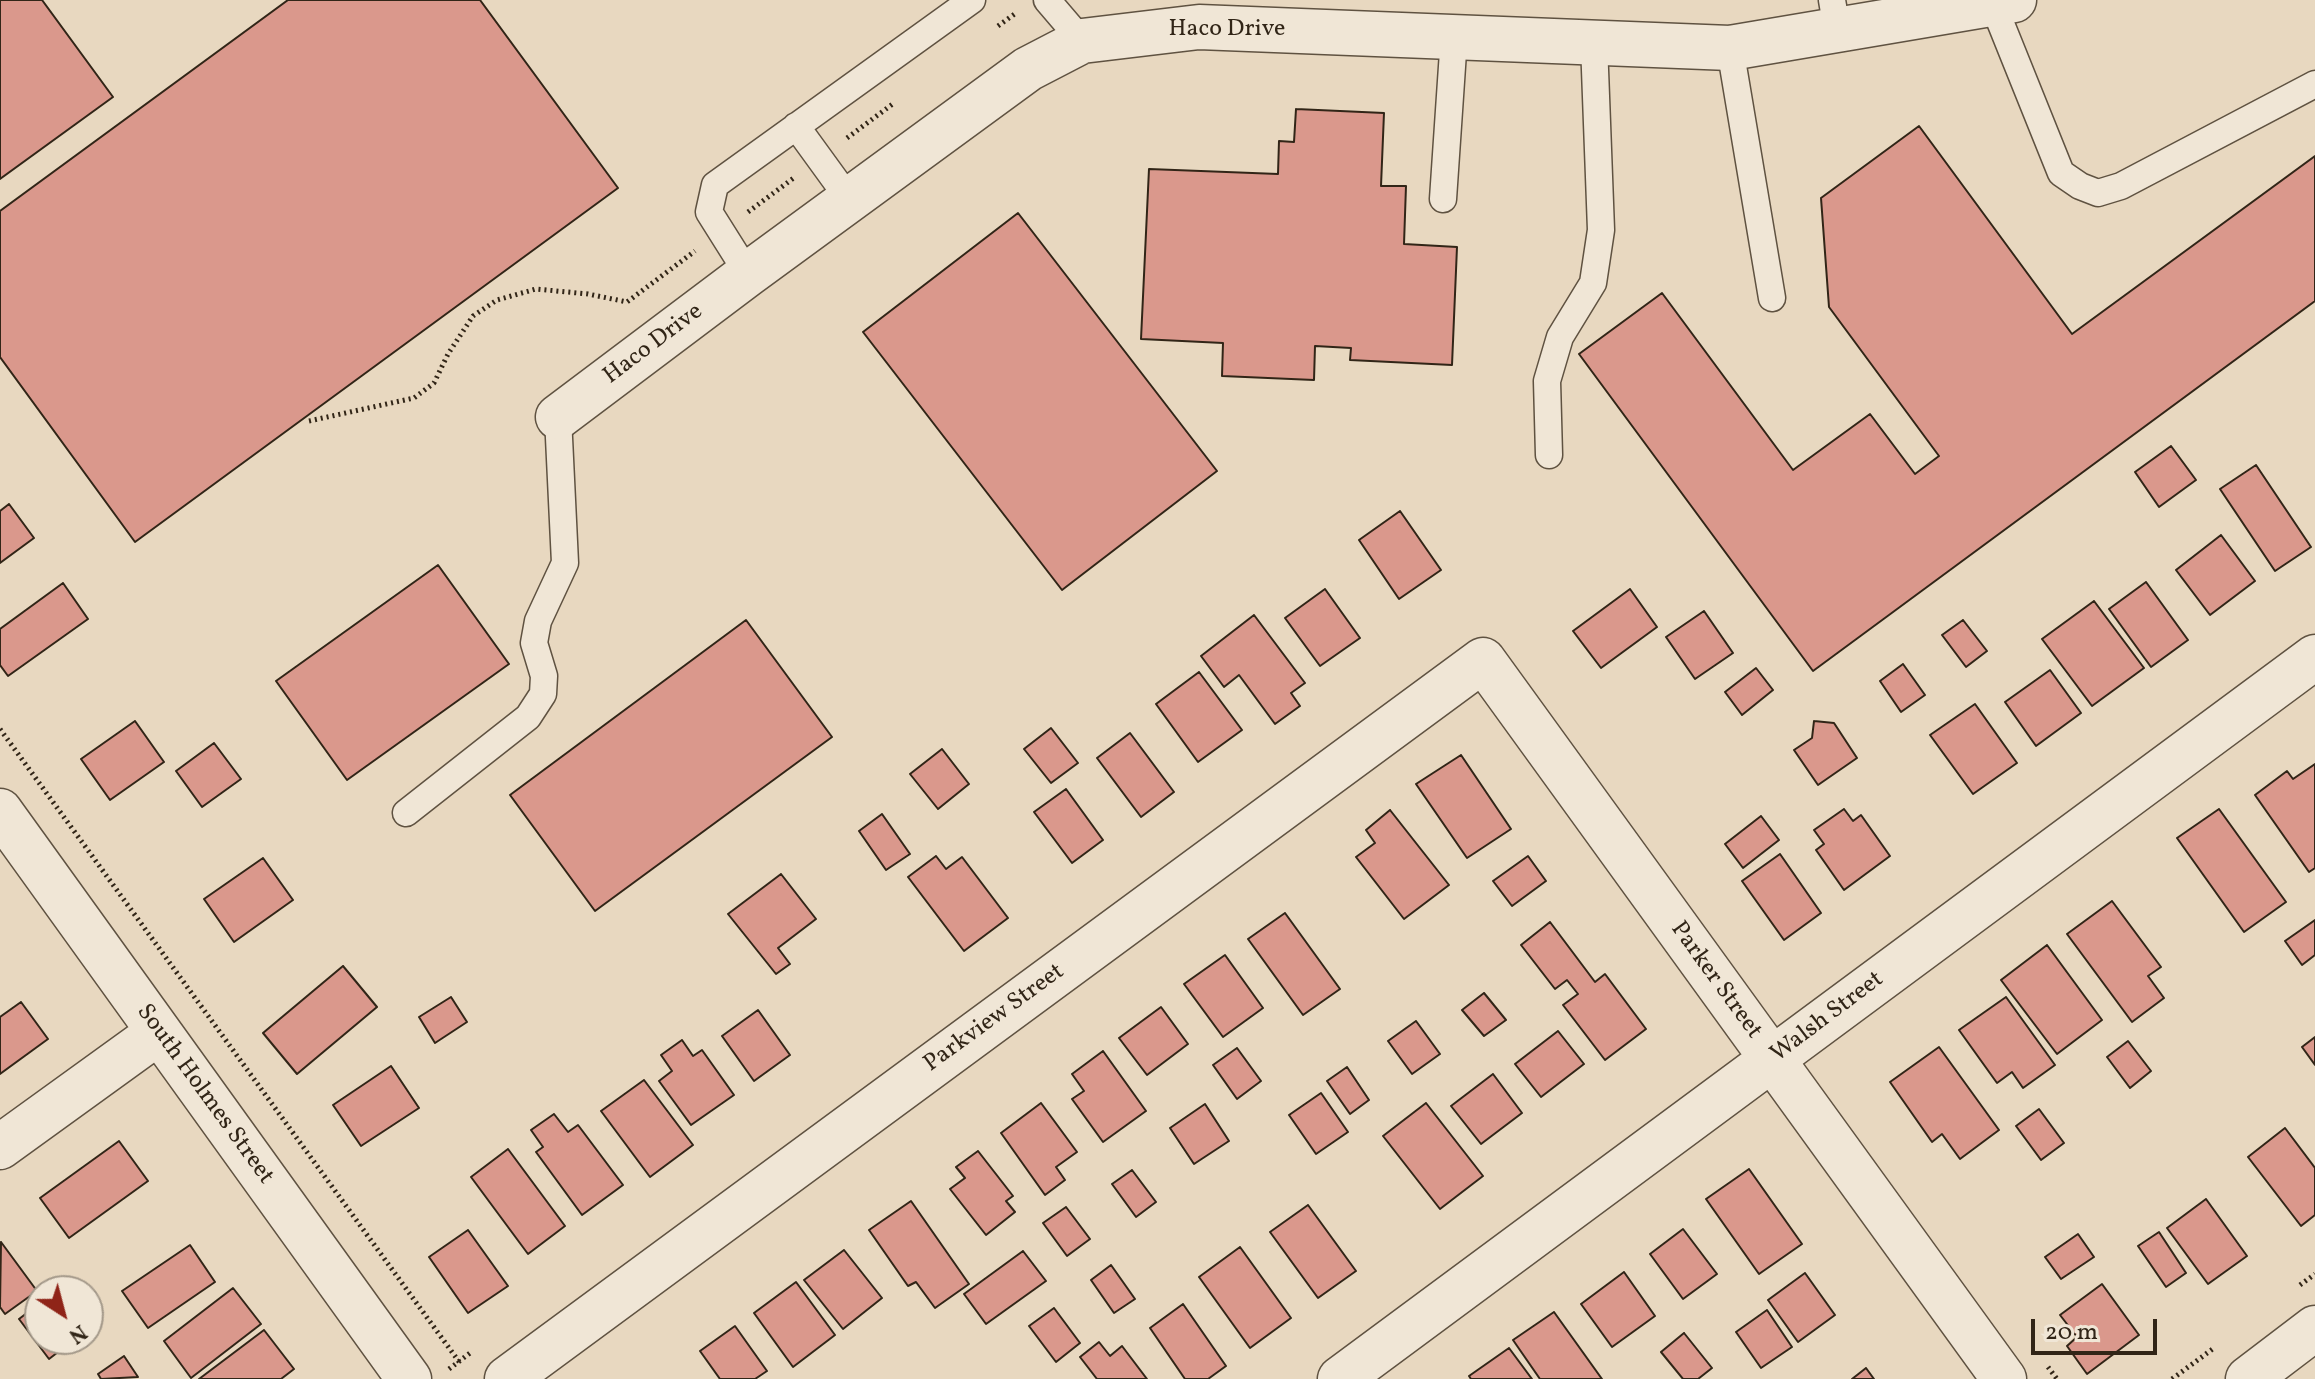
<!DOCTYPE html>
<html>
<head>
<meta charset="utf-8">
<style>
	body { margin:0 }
	#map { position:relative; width:2315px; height:1379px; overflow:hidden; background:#e8d8c0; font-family:Vollkorn,serif }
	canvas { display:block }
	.north { position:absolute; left:24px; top:1275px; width:80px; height:80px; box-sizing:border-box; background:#f0e6d6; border:2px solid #a4998a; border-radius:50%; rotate:144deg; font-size:22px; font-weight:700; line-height:32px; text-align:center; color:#312517 }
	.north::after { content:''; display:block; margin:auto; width:28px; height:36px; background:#8f2418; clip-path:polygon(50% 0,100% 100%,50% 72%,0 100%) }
	.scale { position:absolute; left:2031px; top:1319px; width:126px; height:36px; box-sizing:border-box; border:4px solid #312517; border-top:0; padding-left:10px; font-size:24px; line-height:28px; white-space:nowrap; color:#312517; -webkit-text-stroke:6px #f0e6d6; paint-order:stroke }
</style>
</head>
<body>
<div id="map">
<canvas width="2315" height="1379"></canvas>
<div class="north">N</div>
<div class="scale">20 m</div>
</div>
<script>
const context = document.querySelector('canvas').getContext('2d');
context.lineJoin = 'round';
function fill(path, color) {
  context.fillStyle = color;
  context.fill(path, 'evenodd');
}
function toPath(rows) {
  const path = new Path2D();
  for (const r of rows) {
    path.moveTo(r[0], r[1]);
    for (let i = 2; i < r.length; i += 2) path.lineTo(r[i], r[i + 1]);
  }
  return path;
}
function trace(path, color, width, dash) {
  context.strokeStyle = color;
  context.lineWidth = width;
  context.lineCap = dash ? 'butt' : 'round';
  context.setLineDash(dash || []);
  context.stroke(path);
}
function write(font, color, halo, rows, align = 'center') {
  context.font = font + ' Vollkorn,serif';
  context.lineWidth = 6;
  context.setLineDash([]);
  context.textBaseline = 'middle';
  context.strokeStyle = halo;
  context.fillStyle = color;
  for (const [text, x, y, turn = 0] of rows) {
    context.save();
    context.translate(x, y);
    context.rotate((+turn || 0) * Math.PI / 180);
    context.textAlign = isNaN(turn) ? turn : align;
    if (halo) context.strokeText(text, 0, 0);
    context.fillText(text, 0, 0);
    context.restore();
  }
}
const building = toPath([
	[0,0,42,0,113,97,0,179,0,0],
	[288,0,480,0,618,188,135,542,0,357,0,211,288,0],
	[1296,109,1384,113,1381,186,1406,186,1404,244,1457,247,1452,365,1350,360,1351,348,1315,346,1314,380,1222,376,1223,343,1141,339,1149,169,1278,174,1279,141,1294,142,1296,109],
	[1919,126,2072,334,2315,156,2315,301,1813,671,1579,354,1662,293,1793,470,1870,414,1915,474,1939,456,1829,307,1821,198,1919,126],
	[1018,213,1217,471,1062,590,863,332,1018,213],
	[2171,446,2196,480,2159,507,2135,472,2171,446],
	[2256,465,2311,547,2275,571,2220,489,2256,465],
	[9,504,34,538,0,563,0,511,9,504],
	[1400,511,1441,570,1399,599,1359,540,1400,511],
	[2221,535,2255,581,2210,615,2176,570,2221,535],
	[438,565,509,664,347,780,276,681,438,565],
	[2146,582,2188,640,2151,667,2109,609,2146,582],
	[63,583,88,619,8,676,0,665,0,629,63,583],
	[1325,589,1360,638,1320,666,1285,618,1325,589],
	[1630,589,1657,627,1601,668,1573,631,1630,589],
	[2094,601,2144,668,2092,706,2042,639,2094,601],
	[1704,611,1733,653,1695,679,1666,637,1704,611],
	[1254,615,1305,683,1291,693,1300,706,1275,724,1239,675,1224,687,1201,656,1254,615],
	[746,620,832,737,595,911,510,795,746,620],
	[1963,620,1987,651,1966,667,1942,635,1963,620],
	[1903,664,1925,695,1901,712,1880,681,1903,664],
	[1756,668,1773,690,1742,715,1725,692,1756,668],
	[2050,670,2081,713,2036,746,2005,702,2050,670],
	[1199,672,1242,730,1198,762,1156,704,1199,672],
	[1975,704,2017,763,1973,794,1930,735,1975,704],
	[135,721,164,762,110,800,81,759,135,721],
	[1814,721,1834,723,1857,758,1818,785,1794,750,1812,738,1814,721],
	[1051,728,1078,763,1051,783,1024,749,1051,728],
	[1130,733,1174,792,1141,817,1097,758,1130,733],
	[214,743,241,779,202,807,176,771,214,743],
	[942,749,969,784,938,809,910,774,942,749],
	[1461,755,1511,829,1467,858,1416,784,1461,755],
	[2315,764,2315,868,2309,872,2255,795,2287,771,2293,779,2315,764],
	[1066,789,1103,840,1072,863,1034,812,1066,789],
	[1844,809,1853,821,1861,815,1890,856,1844,890,1816,850,1824,844,1814,830,1844,809],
	[2219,809,2286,902,2244,932,2177,838,2219,809],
	[1390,810,1449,885,1404,919,1356,857,1375,843,1366,830,1390,810],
	[882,814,910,854,886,870,859,831,882,814],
	[1761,816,1779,840,1743,868,1725,844,1761,816],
	[1780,854,1821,913,1784,940,1742,881,1780,854],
	[936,856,946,869,962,857,1008,918,964,951,908,877,936,856],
	[1528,856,1546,881,1512,906,1493,881,1528,856],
	[263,858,293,900,234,942,204,899,263,858],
	[781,874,816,919,778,948,790,964,776,974,728,914,781,874],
	[2112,901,2161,967,2148,976,2164,998,2132,1022,2067,934,2112,901],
	[1285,913,1340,989,1303,1015,1248,939,1285,913],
	[2315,920,2315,955,2302,965,2285,941,2315,920],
	[1550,922,1595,982,1605,974,1646,1029,1605,1060,1563,1005,1578,994,1567,980,1555,989,1521,945,1550,922],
	[2047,945,2102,1020,2057,1054,2001,980,2047,945],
	[1225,955,1263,1008,1223,1037,1184,984,1225,955],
	[343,966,377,1007,297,1074,263,1033,343,966],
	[1484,993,1506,1020,1484,1036,1462,1010,1484,993],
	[451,997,467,1022,435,1043,419,1017,451,997],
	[2006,997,2055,1065,2023,1088,2012,1072,1997,1083,1959,1030,2006,997],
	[21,1002,48,1039,0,1074,0,1017,21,1002],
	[1161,1007,1188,1044,1147,1075,1119,1038,1161,1007],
	[758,1010,790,1055,754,1081,722,1036,758,1010],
	[1416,1021,1440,1054,1412,1074,1388,1041,1416,1021],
	[1558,1031,1584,1064,1541,1097,1515,1064,1558,1031],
	[2315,1037,2315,1065,2302,1047,2315,1037],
	[682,1040,693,1056,702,1050,734,1095,691,1125,659,1081,672,1071,661,1055,682,1040],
	[2128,1041,2151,1071,2130,1088,2107,1057,2128,1041],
	[1939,1047,1999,1130,1960,1159,1942,1134,1932,1142,1890,1082,1939,1047],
	[1237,1048,1261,1081,1237,1099,1213,1065,1237,1048],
	[1103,1051,1146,1111,1103,1142,1072,1099,1084,1091,1072,1074,1103,1051],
	[391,1066,419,1108,361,1146,333,1105,391,1066],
	[1347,1067,1369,1100,1350,1114,1327,1081,1347,1067],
	[1493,1074,1522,1113,1481,1144,1451,1106,1493,1074],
	[644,1080,693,1145,650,1177,601,1111,644,1080],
	[1321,1093,1348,1132,1316,1154,1289,1115,1321,1093],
	[1041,1103,1077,1152,1056,1167,1065,1180,1045,1195,1001,1133,1041,1103],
	[1426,1103,1483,1176,1440,1209,1383,1136,1426,1103],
	[1205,1104,1229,1141,1194,1164,1170,1128,1205,1104],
	[2039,1109,2064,1143,2041,1160,2016,1126,2039,1109],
	[554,1114,568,1132,578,1125,623,1185,582,1215,536,1152,543,1147,531,1130,554,1114],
	[2285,1128,2315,1168,2315,1215,2301,1226,2248,1157,2285,1128],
	[119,1141,148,1181,69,1238,40,1198,119,1141],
	[508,1149,565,1226,528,1254,471,1177,508,1149],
	[978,1151,1013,1196,1006,1201,1015,1212,986,1235,950,1189,965,1178,956,1167,978,1151],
	[1749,1169,1802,1244,1759,1274,1706,1199,1749,1169],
	[1132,1170,1156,1202,1136,1217,1112,1184,1132,1170],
	[2206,1199,2247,1256,2208,1284,2167,1228,2206,1199],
	[911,1201,969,1284,935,1308,916,1282,908,1286,869,1230,911,1201],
	[1308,1205,1356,1271,1318,1298,1270,1232,1308,1205],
	[1066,1207,1090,1239,1067,1256,1043,1223,1066,1207],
	[1683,1229,1717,1274,1683,1299,1650,1254,1683,1229],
	[468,1230,508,1286,468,1313,429,1257,468,1230],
	[2159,1232,2186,1273,2166,1287,2138,1246,2159,1232],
	[2078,1234,2094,1257,2061,1279,2045,1257,2078,1234],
	[1,1242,37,1291,5,1314,0,1307,1,1242],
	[190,1245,215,1282,148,1328,122,1291,190,1245],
	[1240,1247,1291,1318,1250,1348,1199,1277,1240,1247],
	[844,1250,882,1298,843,1329,804,1280,844,1250],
	[1023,1251,1046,1281,986,1324,964,1294,1023,1251],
	[1111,1265,1135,1299,1114,1313,1091,1280,1111,1265],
	[1624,1272,1655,1316,1612,1347,1581,1304,1624,1272],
	[1805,1273,1835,1315,1798,1342,1768,1300,1805,1273],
	[796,1282,835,1335,793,1367,754,1313,796,1282],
	[2102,1284,2139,1335,2087,1374,2067,1346,2077,1337,2060,1315,2102,1284],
	[233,1288,261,1324,191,1378,164,1341,233,1288],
	[40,1303,40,1339,75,1339,49,1359,19,1319,40,1303],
	[1183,1304,1226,1366,1208,1379,1185,1379,1150,1328,1183,1304],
	[1054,1308,1080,1343,1056,1362,1029,1326,1054,1308],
	[1767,1310,1792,1347,1761,1368,1736,1332,1767,1310],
	[1554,1312,1602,1379,1540,1379,1513,1340,1554,1312],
	[735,1326,767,1371,755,1379,720,1379,700,1351,735,1326],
	[264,1330,294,1369,281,1379,199,1379,264,1330],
	[1684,1333,1712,1368,1698,1379,1683,1379,1661,1352,1684,1333],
	[1099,1342,1110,1356,1122,1346,1147,1379,1097,1379,1080,1357,1099,1342],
	[1509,1348,1532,1379,1471,1379,1469,1376,1509,1348],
	[124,1356,138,1377,101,1379,98,1374,124,1356],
	[1866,1368,1874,1379,1852,1379,1866,1368]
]);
const path = toPath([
	[998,26,1016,13],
	[847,138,894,103],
	[748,212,795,177],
	[309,421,414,398,434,383,448,354,473,316,497,300,536,289,588,294,627,302,695,251],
	[0,729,460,1363],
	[2300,1285,2315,1274],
	[2048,1367,2057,1379],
	[449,1369,470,1353],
	[2172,1379,2214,1348]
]);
const lane = toPath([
	[1047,0,1082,41],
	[1832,0,1837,30],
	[1993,4,2061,173,2080,186,2098,193,2121,186,2315,84],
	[1730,48,1772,298],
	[796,126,849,199],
	[1443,199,1454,37],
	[748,274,709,212,715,185,972,0],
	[1549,455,1547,381,1560,337,1593,283,1601,230,1594,43],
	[406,813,528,717,543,694,544,676,534,643,538,621,565,563,558,417]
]);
const street = toPath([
	[558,417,748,274,1028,69,1082,41,1199,27,1730,48,2014,0],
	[0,811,409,1379],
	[0,1147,159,1032],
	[507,1379,1483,660,2004,1379],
	[1340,1379,2315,657],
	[2248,1379,2315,1328]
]);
const streetNames = [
	["Haco Drive",1227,31],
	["Haco Drive",654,345,-37],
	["Parker Street",1715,981,54],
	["Walsh Street",1828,1018,-37],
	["Parkview Street",995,1019,-36],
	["South Holmes Street",204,1095,54]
];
fill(building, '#da988c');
trace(building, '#312517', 2);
trace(lane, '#5f5241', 29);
trace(street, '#5f5241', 47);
trace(path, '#312517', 5, [2, 4]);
trace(lane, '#f0e6d6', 26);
trace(street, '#f0e6d6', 44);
write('24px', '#312517', '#f0e6d6', streetNames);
</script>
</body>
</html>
